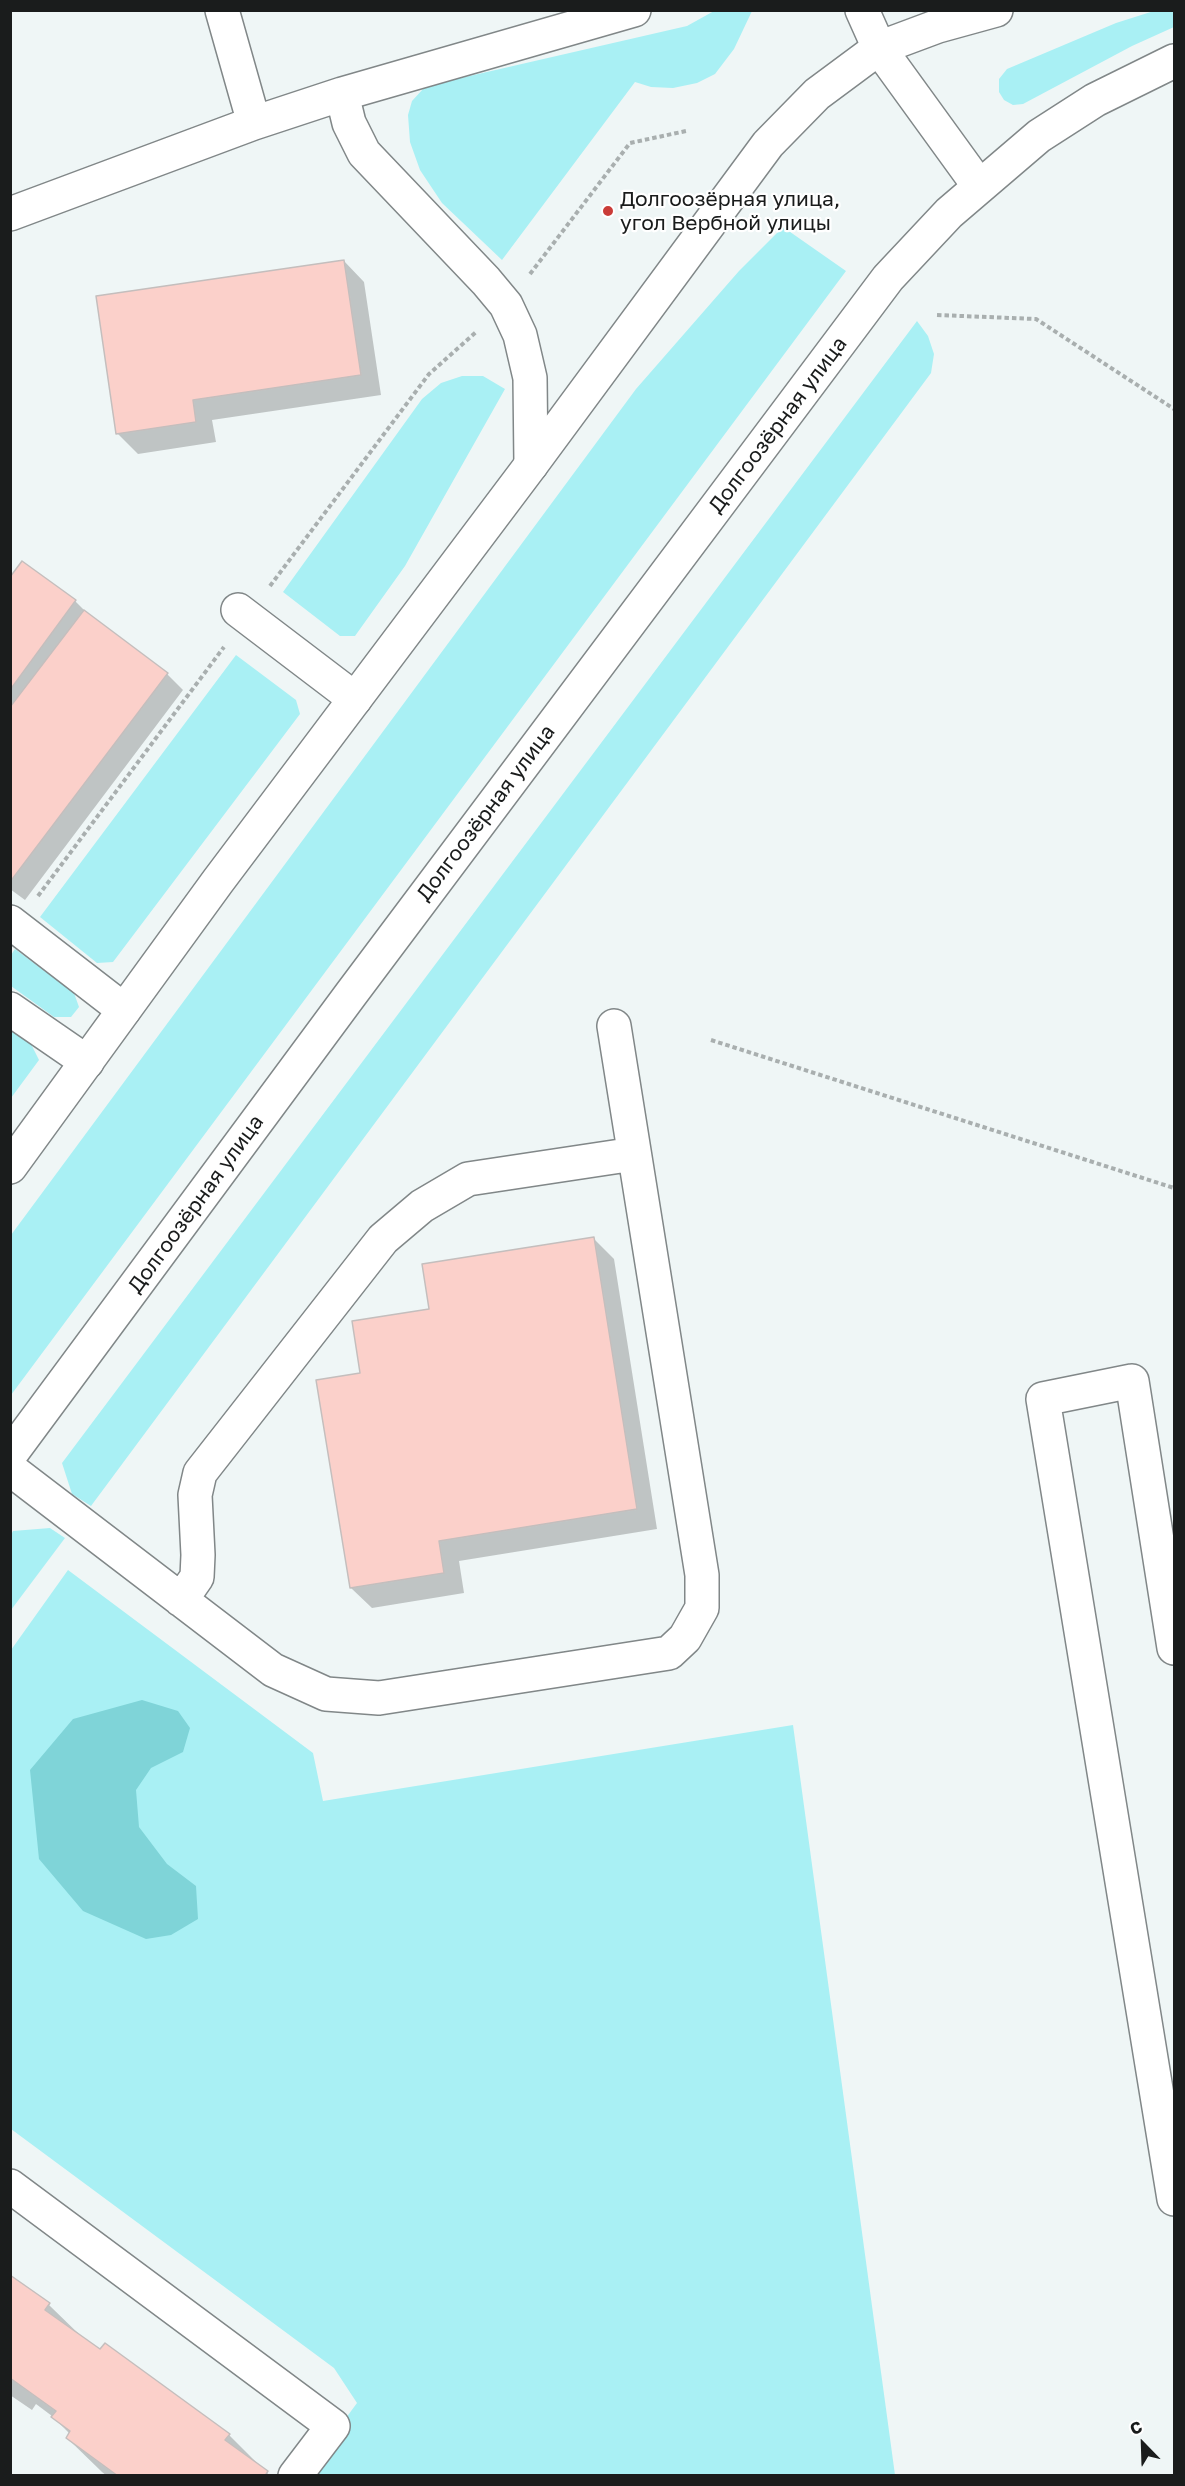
<!DOCTYPE html>
<html>
<head>
<meta charset="utf-8">
<style>
	body { margin:0 }
	#map { position:relative; width:1185px; height:2486px; overflow:hidden; background:#eff6f6; font-family:"Golos Text",sans-serif }
	canvas { display:block }
	.frame { position:absolute; inset:0; border:12px solid #1a1c1c; pointer-events:none }
	.north { position:absolute; left:1113px; top:2414px; width:60px; height:60px; -webkit-text-stroke:4px #fff; paint-order:stroke; rotate:337deg; font-size:16px; font-weight:700; line-height:24px; text-align:center; color:#1a1c1c }
	.north::after { content:''; display:block; margin:auto; width:21px; height:27px; background:#1a1c1c; clip-path:polygon(50% 0,100% 100%,50% 72%,0 100%) }
</style>
</head>
<body>
<div id="map">
<canvas width="1185" height="2486"></canvas>
<div class="frame"></div>
<div class="north">С</div>
</div>
<script>
const context = document.querySelector('canvas').getContext('2d');
context.lineJoin = 'round';
function fill(path, color) {
  context.fillStyle = color;
  context.fill(path, 'evenodd');
}
function toPath(rows) {
  const path = new Path2D();
  for (const r of rows) {
    path.moveTo(r[0], r[1]);
    for (let i = 2; i < r.length; i += 2) path.lineTo(r[i], r[i + 1]);
  }
  return path;
}
function trace(path, color, width, dash) {
  context.strokeStyle = color;
  context.lineWidth = width;
  context.lineCap = dash ? 'butt' : 'round';
  context.setLineDash(dash || []);
  context.stroke(path);
}
function write(font, color, halo, rows, align = 'center') {
  context.font = font + ' "Golos Text",sans-serif';
  context.lineWidth = 4.5;
  context.setLineDash([]);
  context.textBaseline = 'middle';
  context.strokeStyle = halo;
  context.fillStyle = color;
  for (const [text, x, y, turn = 0] of rows) {
    context.save();
    context.translate(x, y);
    context.rotate((+turn || 0) * Math.PI / 180);
    context.textAlign = isNaN(turn) ? turn : align;
    if (halo) context.strokeText(text, 0, 0);
    context.fillText(text, 0, 0);
    context.restore();
  }
}
const green = toPath([
	[1157,10,1174,11,1174,27,1132,46,1023,104,1013,105,1004,100,999,92,999,79,1007,69,1116,23],
	[714,11,752,11,734,49,715,74,697,83,673,88,651,87,635,82,502,260,442,203,420,170,410,142,408,115,412,101,423,89,439,83,687,26],
	[783,227,846,271,11,1395,11,1235,636,389,739,271],
	[917,321,928,336,934,354,931,373,91,1506,72,1494,62,1463],
	[462,376,483,376,505,389,405,566,355,636,340,636,283,592,422,399,441,383],
	[236,655,296,700,300,714,113,962,97,963,40,917],
	[15,949,74,993,79,1007,71,1017,54,1017,11,986,11,955],
	[11,1030,31,1044,39,1060,11,1098],
	[50,1528,65,1538,11,1610,11,1535,13,1531],
	[68,1570,313,1753,323,1801,793,1725,895,2475,304,2475,357,2403,334,2368,11,2129,11,1650]
]);
const water = toPath([
	[142,1700,178,1711,190,1728,183,1752,151,1768,136,1790,139,1827,167,1864,196,1886,198,1919,171,1935,146,1939,83,1911,39,1859,30,1770,73,1719]
]);
const shadow = toPath([
	[344,261,364,282,381,395,212,420,216,442,138,454,117,433],
	[10,579,75,601,92,618,167,674,183,690,25,900,10,889],
	[593,1238,614,1259,657,1529,459,1561,464,1593,372,1608,351,1588,361,1374,431,1310],
	[10,2276,49,2305,84,2339,100,2352,105,2345,229,2435,270,2476,107,2476,102,2472,67,2438,70,2434,52,2416,36,2404,32,2410,10,2395]
]);
const building = toPath([
	[344,260,361,375,193,400,196,422,116,434,96,296,344,260],
	[22,561,76,600,10,690,10,577,22,561],
	[84,610,168,673,10,882,10,707,84,610],
	[594,1237,637,1509,439,1541,444,1573,350,1588,316,1380,360,1373,352,1321,429,1309,422,1264,594,1237],
	[10,2275,50,2303,45,2310,100,2349,105,2343,230,2434,225,2440,268,2471,265,2476,118,2476,66,2438,70,2431,51,2417,56,2411,10,2378,10,2275]
]);
const path = toPath([
	[530,274,630,143,686,131],
	[937,315,1036,319,1174,409],
	[270,586,429,374,476,332],
	[38,896,224,647],
	[711,1040,1174,1188]
]);
const minor = toPath([
	[222,10,254,123],
	[862,10,879,48,979,186],
	[342,94,349,123,364,153,486,281,506,305,520,335,530,378,531,465],
	[10,214,254,123,342,94,634,10],
	[238,610,355,699],
	[10,922,124,1010],
	[10,1009,87,1062],
	[10,1469,273,1670,326,1694,379,1698,669,1653,685,1638,702,1608,702,1575,614,1026],
	[181,1600,197,1577,198,1555,195,1495,200,1473,383,1239,422,1206,468,1179,634,1154],
	[1174,1648,1132,1381,1043,1399,1174,2199],
	[10,2186,333,2426,295,2476]
]);
const major = toPath([
	[10,1167,218,881,531,465,768,144,817,94,879,48,938,26,996,10],
	[10,1455,351,994,888,278,949,213,1039,136,1095,100,1174,61]
]);
const markers = [
	[608,211,6,"#ca3c38"]
];
const poiNames = [
	["Долгоозёрная улица,",620,199],
	["угол Вербной улицы",620,223]
];
const streetNames = [
	["Долгоозёрная улица",778,425,-53],
	["Долгоозёрная улица",486,813,-53],
	["Долгоозёрная улица",196,1204,-54]
];
fill(green, '#a9f0f4');
fill(water, '#7fd4d8');
fill(shadow, '#0003');
fill(building, '#fbd0ca');
trace(building, '#c4bebd', 1.5);
trace(minor, '#818788', 36);
trace(major, '#818788', 36);
trace(path, '#a9afaf', 4, [4.5, 3]);
trace(minor, '#fff', 33);
trace(major, '#fff', 33);
for (const [x, y, r, color] of markers) {
  const dot = new Path2D();
  dot.arc(x, y, r, 0, 2 * Math.PI);
  context.fillStyle = color;
  context.fill(dot);
  trace(dot, '#fff', 2);
}
write('21px', '#1a1c1c', '#fff', poiNames, 'left');
write('21px', '#1a1c1c', '#fff', streetNames);
</script>
</body>
</html>
